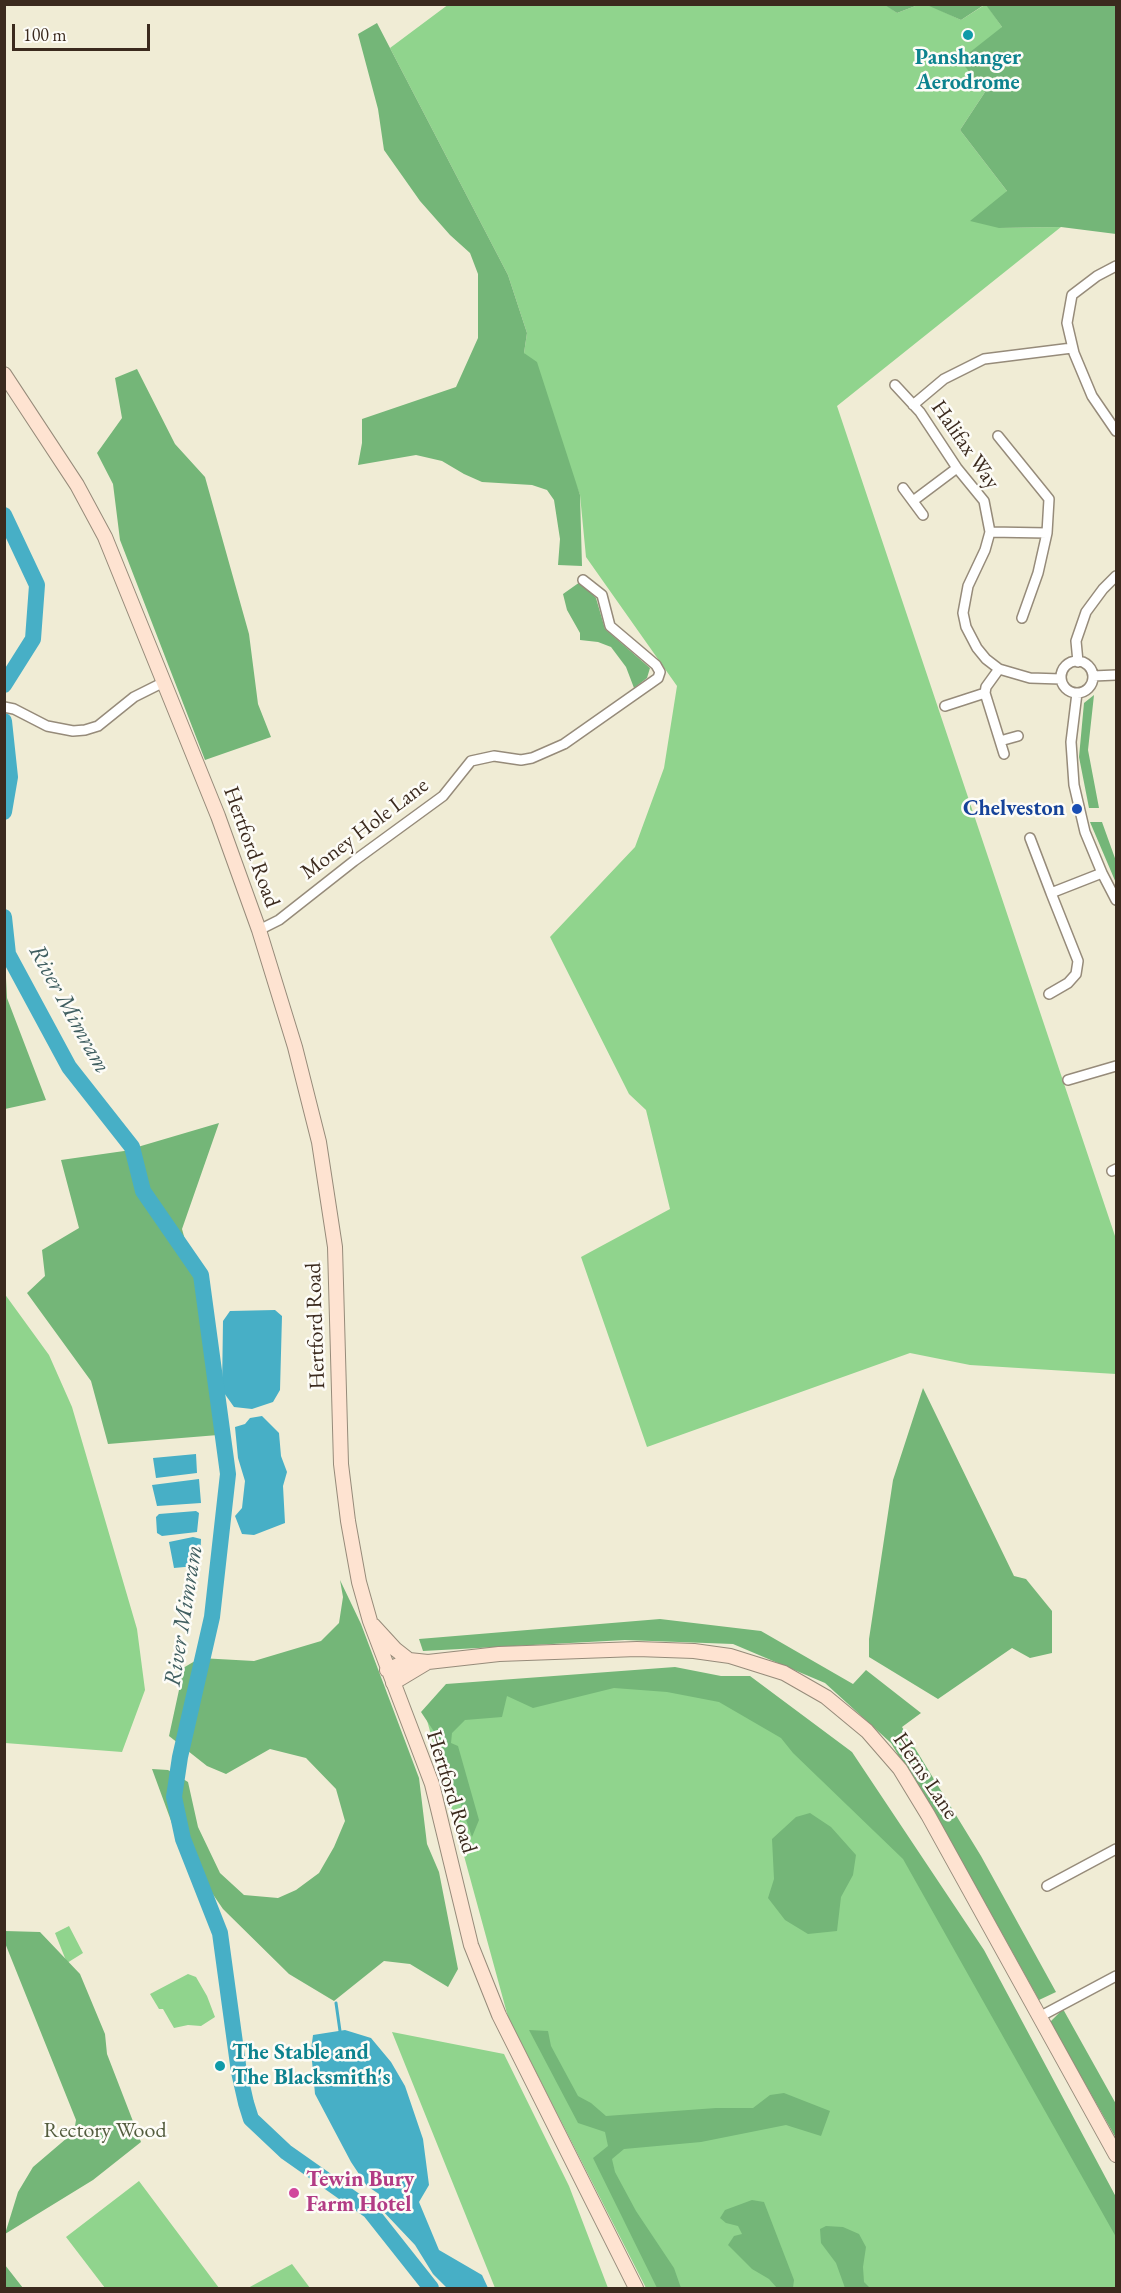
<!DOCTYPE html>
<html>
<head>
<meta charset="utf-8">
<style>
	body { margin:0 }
	#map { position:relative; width:1121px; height:2293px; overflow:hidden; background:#f0ecd5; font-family:"EB Garamond",serif }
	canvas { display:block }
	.frame { position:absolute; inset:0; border:6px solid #3b2a1e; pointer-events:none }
	.scale { position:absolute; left:12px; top:24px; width:138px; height:27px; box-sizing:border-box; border:3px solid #3b2a1e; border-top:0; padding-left:8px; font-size:18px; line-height:21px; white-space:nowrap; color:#3b2a1e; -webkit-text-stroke:4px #fdfcf7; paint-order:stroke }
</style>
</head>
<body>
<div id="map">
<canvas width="1121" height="2293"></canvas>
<div class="frame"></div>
<div class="scale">100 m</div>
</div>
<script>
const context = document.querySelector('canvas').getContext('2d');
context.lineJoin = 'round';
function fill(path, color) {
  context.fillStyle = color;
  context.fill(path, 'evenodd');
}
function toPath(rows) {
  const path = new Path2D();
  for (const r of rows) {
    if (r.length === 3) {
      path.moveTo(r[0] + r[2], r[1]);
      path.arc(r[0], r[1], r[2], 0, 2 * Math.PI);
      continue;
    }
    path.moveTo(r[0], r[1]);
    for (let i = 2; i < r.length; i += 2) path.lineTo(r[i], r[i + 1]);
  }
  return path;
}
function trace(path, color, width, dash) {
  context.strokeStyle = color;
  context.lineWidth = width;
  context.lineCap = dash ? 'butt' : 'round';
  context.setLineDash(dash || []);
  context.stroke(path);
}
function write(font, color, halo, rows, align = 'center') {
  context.font = font + ' "EB Garamond",serif';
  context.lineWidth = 5;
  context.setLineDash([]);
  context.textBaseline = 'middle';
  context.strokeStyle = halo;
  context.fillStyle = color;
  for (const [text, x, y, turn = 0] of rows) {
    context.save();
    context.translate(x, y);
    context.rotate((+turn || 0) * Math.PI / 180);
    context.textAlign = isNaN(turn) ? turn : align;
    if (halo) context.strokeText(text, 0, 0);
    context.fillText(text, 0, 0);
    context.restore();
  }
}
const green = toPath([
	[449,4,885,4,897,13,918,5,927,4,961,20,986,4,1002,27,985,92,960,130,1007,191,999,228,1061,227,837,406,1116,1239,1116,1374,970,1365,910,1353,647,1447,581,1257,670,1209,646,1110,629,1094,550,937,635,847,664,768,677,686,586,557,580,495,524,353,527,333,508,275,390,48],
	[4,1293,49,1355,72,1407,137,1629,145,1690,122,1752,5,1743],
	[688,1671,784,1721,887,1817,1116,2224,1116,2288,646,2288,508,2017,425,1713,527,1679],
	[69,1926,83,1953,67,1963,55,1933],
	[188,1974,196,1977,207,1996,215,2017,201,2026,188,2025,174,2028,163,2009,159,2009,150,1994],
	[392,2032,504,2054,569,2186,608,2288,495,2288],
	[139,2181,219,2288,105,2288,66,2237],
	[292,2264,310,2288,248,2288]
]);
const forest = toPath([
	[885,5,918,5,897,13],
	[927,5,984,5,961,20],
	[986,5,1116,5,1116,234,1061,227,999,228,970,221,1007,191,960,130,985,92,960,60,1002,27],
	[377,23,508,275,527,333,524,353,537,362,580,495,582,566,558,565,560,539,554,500,547,490,532,485,482,482,464,474,442,461,416,455,358,465,362,443,362,419,456,387,478,338,478,274,470,253,450,235,420,201,384,150,378,109,358,34],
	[137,369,175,444,205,477,249,634,258,704,271,737,205,760,120,540,113,484,97,453,122,418,115,378],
	[580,582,596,598,605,629,650,668,647,678,634,688,626,667,611,647,598,642,580,640,580,633,567,610,563,594],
	[1094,695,1088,750,1099,808,1089,808,1079,757,1084,703],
	[1090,822,1102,822,1116,861,1116,883],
	[5,958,7,998,46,1100,5,1109],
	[219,1123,182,1229,201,1299,218,1435,108,1444,91,1381,27,1293,45,1276,42,1250,79,1228,61,1160,124,1151],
	[923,1388,1014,1576,1026,1579,1052,1611,1052,1653,1030,1658,1012,1648,938,1699,869,1657,869,1639,893,1480],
	[340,1580,361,1624,419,1778,427,1844,439,1872,458,1969,448,1987,410,1964,384,1961,334,2001,289,1974,223,1909,181,1848,152,1769,168,1770,188,1782,198,1827,220,1873,244,1895,278,1898,296,1890,319,1873,334,1847,345,1821,336,1789,306,1758,270,1749,226,1774,207,1766,169,1736,179,1690,178,1671,200,1658,254,1661,321,1641,339,1623,343,1597],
	[660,1619,761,1631,853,1684,866,1670,921,1713,902,1727,981,1856,1056,1992,1039,2000,969,1874,891,1743,825,1683,733,1644,625,1640,423,1651,419,1639],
	[675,1667,721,1676,750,1676,852,1752,984,1950,1116,2197,1116,2237,903,1859,793,1753,781,1738,719,1702,667,1692,614,1688,533,1708,507,1696,502,1717,465,1720,452,1733,451,1743,458,1746,479,1820,472,1837,437,1736,421,1712,446,1684],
	[810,1813,831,1827,856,1855,853,1875,841,1897,837,1931,808,1934,785,1920,768,1898,774,1879,772,1839,796,1817],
	[5,1931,40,1932,80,1974,105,2034,107,2054,141,2142,93,2180,5,2234,18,2192,33,2167,74,2132,76,2120,5,1943],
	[1063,2009,1116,2104,1116,2138,1050,2022],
	[529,2030,548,2031,551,2046,578,2096,591,2103,606,2116,716,2108,753,2108,770,2095,784,2093,830,2111,821,2136,786,2125,701,2142,624,2149,612,2159,615,2172,636,2211,674,2268,681,2288,657,2288,593,2158,608,2146,605,2132,578,2123],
	[752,2200,764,2202,794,2280,793,2288,777,2288,769,2279,752,2269,728,2245,734,2236,742,2234,738,2226,726,2223,720,2218,725,2210],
	[826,2226,843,2227,859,2234,866,2247,863,2267,864,2282,870,2288,845,2288,836,2263,821,2243,820,2229],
	[5,2265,23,2288,5,2288]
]);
const water = toPath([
	[275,1310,282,1316,280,1390,273,1402,252,1409,234,1407,222,1390,223,1321,230,1311],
	[262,1416,279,1433,281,1456,287,1472,283,1486,285,1523,254,1535,242,1534,235,1516,242,1508,245,1481,238,1458,235,1427,245,1424,250,1418],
	[196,1454,197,1473,156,1478,153,1458],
	[199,1479,201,1503,157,1506,152,1485],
	[196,1511,199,1513,197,1532,162,1536,157,1533,156,1517,159,1514],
	[193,1537,201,1539,200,1561,195,1566,174,1568,169,1542],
	[345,2030,371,2038,391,2062,405,2086,423,2139,429,2185,419,2202,439,2250,482,2275,488,2288,447,2288,433,2274,415,2245,380,2208,379,2194,367,2186,351,2162,315,2094,311,2050,313,2035]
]);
const stream = toPath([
	[336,2003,340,2031]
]);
const river = toPath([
	[4,515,37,585,33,639,4,685],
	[4,721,10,777,4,812],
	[4,917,8,954,69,1067,132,1147,143,1191,201,1275,228,1474,212,1617,180,1757,174,1797,183,1839,220,1933,239,2072,246,2103,251,2119,286,2152,370,2211,431,2288]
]);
const street = toPath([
	[1116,266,1097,276,1072,295,1067,323,1074,353,1092,396,1116,431],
	[895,385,920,412,957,468,984,501,990,532,985,550,968,586,963,613,966,627,977,648,986,659,999,669,1030,678,1061,679],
	[913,405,944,379,984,359,1072,348],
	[998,436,1049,499,1047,533,1038,573,1022,618],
	[903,488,923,515],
	[913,501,957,468],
	[990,532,1047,533],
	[1077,677,16],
	[1078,662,1076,641,1086,612,1103,589,1116,576],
	[999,669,986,687,985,693,1004,754],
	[1093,676,1116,675],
	[1077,693,1071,742,1074,785,1085,832,1102,873,1116,900],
	[945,706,985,693],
	[4,707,14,709,47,726,73,731,85,730,98,726,134,697,164,682],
	[1000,741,1018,736],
	[1030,838,1051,893],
	[259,930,279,920,354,861,443,796,471,761,494,756,521,760,532,758,564,744,658,678,660,672,656,665,610,626,602,595,583,580],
	[1049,994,1068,983,1076,974,1078,961,1051,893,1102,873],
	[1068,1080,1116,1066],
	[1112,1171,1116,1169],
	[1047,1886,1116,1849],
	[1041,2016,1116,1976]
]);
const secondary = toPath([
	[4,374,77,485,105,537,218,816,259,930,295,1047,319,1142,335,1247,341,1464,348,1521,359,1582,370,1621,432,1784,471,1945,499,2015,636,2288],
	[373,1625,395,1649,409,1660],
	[387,1670,409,1660,428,1662,499,1654,637,1649,694,1651,730,1656,784,1673,826,1697,867,1731,900,1769,928,1815,1116,2155],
	[393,1683,428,1662]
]);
const markers = [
	[968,35,6,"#0f9aa8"],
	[1077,809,6,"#1a4fb4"],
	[220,2066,6,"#0f9aa8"],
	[294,2193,6,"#d1479c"]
];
const cultureNames = [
	["Panshanger",968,58],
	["Aerodrome",968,83],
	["The Stable and",232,2053,"left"],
	["The Blacksmith's",232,2078,"left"]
];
const streetNames = [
	["Halifax Way",965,445,55],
	["Money Hole Lane",365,829,-37],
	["Hertford Road",251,847,70],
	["Hertford Road",316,1326,-92],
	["Herns Lane",925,1776,56],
	["Hertford Road",451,1792,73]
];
const transitNames = [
	["Chelveston",1065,809]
];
const parkNames = [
	["Rectory Wood",105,2131]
];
const hotelNames = [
	["Tewin Bury",306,2180],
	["Farm Hotel",306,2205]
];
const waterNames = [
	["River Mimram",69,1009,61],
	["River Mimram",184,1616,-81]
];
fill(green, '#90d48d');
fill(forest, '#74b678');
fill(water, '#47afc6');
trace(stream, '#47afc6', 3);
trace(river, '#47afc6', 16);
trace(street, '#968b7a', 12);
trace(secondary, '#968b7a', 16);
trace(street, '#fff', 9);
trace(secondary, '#fee3d1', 14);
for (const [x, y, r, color] of markers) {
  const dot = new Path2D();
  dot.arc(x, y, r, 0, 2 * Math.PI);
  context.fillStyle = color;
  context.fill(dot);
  trace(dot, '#fdfcf7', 2);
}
write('bold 22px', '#0d838f', '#fdfcf7', cultureNames);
write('22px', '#3b2a1e', '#fdfcf7', streetNames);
write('bold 22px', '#164399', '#fdfcf7', transitNames, 'right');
write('22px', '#545d3f', '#fdfcf7', parkNames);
write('bold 22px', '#b23c85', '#fdfcf7', hotelNames, 'left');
write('italic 24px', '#405f61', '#fdfcf7', waterNames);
</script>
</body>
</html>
